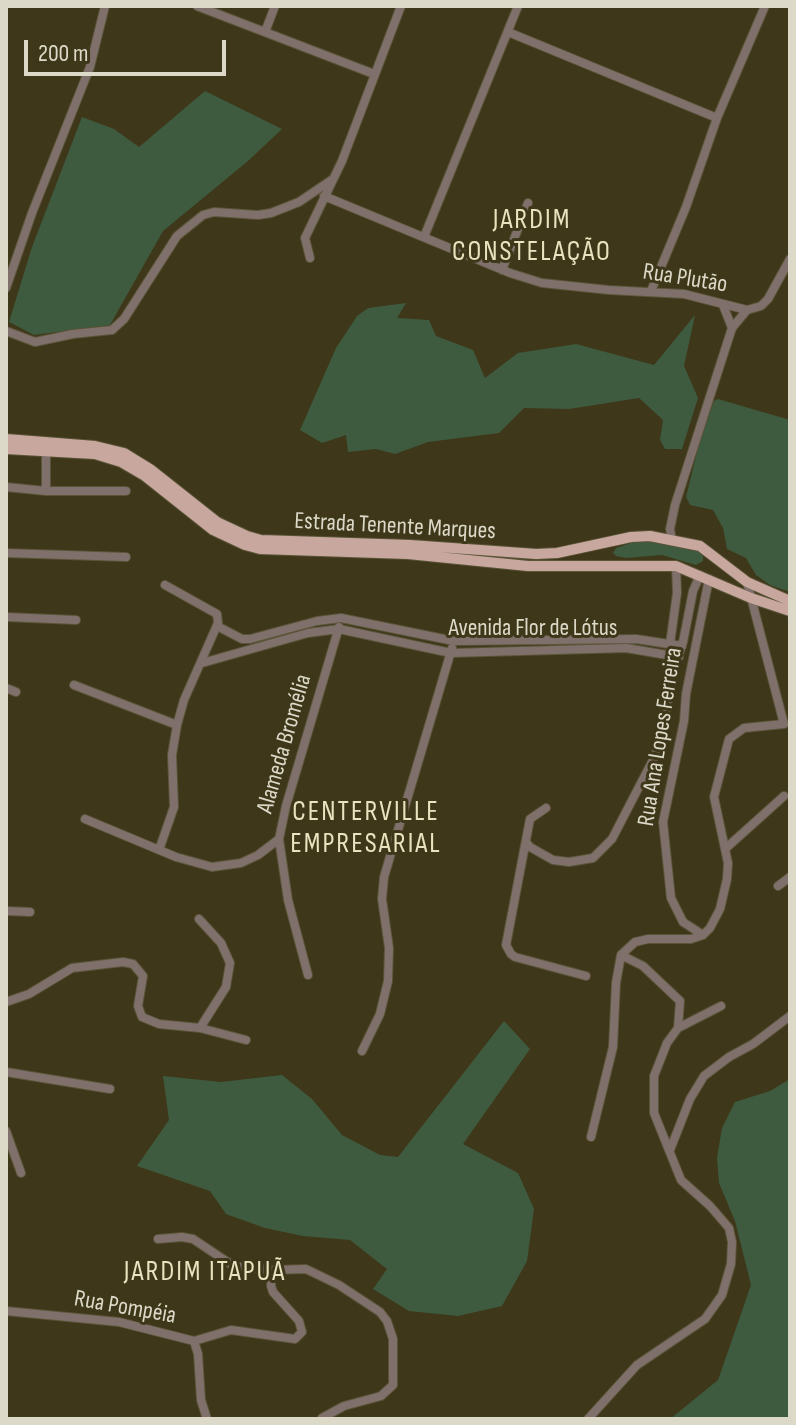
<!DOCTYPE html>
<html>
<head>
<meta charset="utf-8">
<style>
	body { margin:0 }
	#map { position:relative; width:796px; height:1425px; overflow:hidden; background:#3e3719; font-family:"Sofia Sans Condensed",sans-serif }
	canvas { display:block }
	.frame { position:absolute; inset:0; border:8px solid #dcd9c8; pointer-events:none }
	.scale { position:absolute; left:24px; top:40px; width:202px; height:36px; box-sizing:border-box; border:4px solid #dcd9c8; border-top:0; padding-left:10px; font-size:24px; line-height:28px; white-space:nowrap; color:#dcd9c8; -webkit-text-stroke:6px #3e3719; paint-order:stroke }
</style>
</head>
<body>
<div id="map">
<canvas width="796" height="1425"></canvas>
<div class="frame"></div>
<div class="scale">200 m</div>
</div>
<script>
const context = document.querySelector('canvas').getContext('2d');
context.lineJoin = 'round';
function fill(path, color) {
  context.fillStyle = color;
  context.fill(path, 'evenodd');
}
function toPath(rows) {
  const path = new Path2D();
  for (const r of rows) {
    path.moveTo(r[0], r[1]);
    for (let i = 2; i < r.length; i += 2) path.lineTo(r[i], r[i + 1]);
  }
  return path;
}
function trace(path, color, width, dash) {
  context.strokeStyle = color;
  context.lineWidth = width;
  context.lineCap = dash ? 'butt' : 'round';
  context.setLineDash(dash || []);
  context.stroke(path);
}
function write(font, color, halo, rows, align = 'center') {
  context.font = font + ' "Sofia Sans Condensed",sans-serif';
  context.lineWidth = 6;
  context.setLineDash([]);
  context.textBaseline = 'middle';
  context.strokeStyle = halo;
  context.fillStyle = color;
  for (const [text, x, y, turn = 0] of rows) {
    context.save();
    context.translate(x, y);
    context.rotate((+turn || 0) * Math.PI / 180);
    context.textAlign = isNaN(turn) ? turn : align;
    if (halo) context.strokeText(text, 0, 0);
    context.fillText(text, 0, 0);
    context.restore();
  }
}
const green = toPath([
	[205,91,282,129,248,161,163,231,110,325,34,335,9,322,32,247,82,117,114,129,139,147],
	[406,303,397,318,429,320,436,336,473,350,485,378,518,353,576,344,654,365,695,315,684,366,698,398,682,449,665,449,660,440,663,420,639,398,569,409,524,408,499,433,428,442,395,454,376,449,348,452,346,435,322,443,300,430,336,348,357,316,368,308],
	[718,399,790,420,790,592,770,585,756,575,746,558,727,549,723,528,713,510,690,505,686,497,700,440,714,401],
	[653,541,698,551,703,555,703,561,696,565,662,555,626,558,616,556,613,553,616,548,634,542],
	[504,1021,530,1049,463,1144,518,1173,534,1209,527,1261,502,1306,458,1316,409,1311,373,1289,387,1269,350,1240,303,1236,265,1228,226,1214,210,1191,137,1166,169,1120,163,1076,221,1082,282,1075,312,1099,342,1135,380,1155,398,1157],
	[790,1079,790,1419,670,1419,718,1380,751,1285,735,1221,719,1183,717,1158,722,1128,735,1102,770,1091]
]);
const minor = toPath([
	[197,6,374,74],
	[265,32,275,6],
	[508,32,717,118],
	[324,196,510,273,542,283,609,290,684,294,747,310,761,306,768,299,790,259],
	[424,237,518,6],
	[310,258,305,238,342,161,401,6],
	[502,270,528,203],
	[6,288,32,213,90,67,105,6],
	[651,291,686,207,717,118,765,6],
	[732,328,747,310],
	[6,331,35,342,73,334,112,330,124,319,177,236,203,215,214,212,258,215,271,213,299,202,333,179],
	[6,487,46,491,126,491],
	[46,491,46,451],
	[672,540,670,529,675,505,732,328,723,305],
	[6,553,126,557],
	[747,582,784,724],
	[6,617,76,620],
	[217,626,242,639,250,639,317,621,341,618,454,641,636,639,682,646],
	[202,663,308,633,339,629,451,653,626,648,679,657],
	[672,673,670,644,677,593,676,566],
	[74,685,177,725],
	[6,688,16,692],
	[546,808,530,819,506,945,511,954,515,957,586,976],
	[85,819,176,857,212,867,241,863,258,855,279,839],
	[526,842,530,847,553,860,569,862,593,858,612,839,655,756,664,723,672,674,683,642,693,591,700,575],
	[725,849,784,796],
	[159,850,174,807,172,755,177,725,184,700,218,623,217,614,165,585],
	[778,886,790,877],
	[6,911,30,912],
	[199,919,221,943,230,963,226,987,200,1028],
	[703,935,683,922,671,898,663,822,684,721,686,694,709,579],
	[308,975,288,900,279,839,286,806,339,627],
	[6,1002,29,994,72,968,123,962,133,964,143,976,138,1006,142,1017,159,1024,200,1028,246,1040],
	[678,1028,721,1006],
	[362,1051,380,1014,388,981,389,948,382,899,384,877,452,648],
	[6,1072,110,1089],
	[6,1131,21,1173],
	[591,1137,613,1047,616,983,621,955,635,942,648,939,691,939,703,935,710,928,720,909,727,879,728,863,714,797,729,739,744,728,784,724],
	[670,1150,690,1099,704,1076,729,1057,753,1044,790,1016],
	[158,1239,182,1237,193,1239,232,1265,240,1267,272,1270,306,1269,339,1285,380,1312,387,1321,393,1339,393,1385,381,1396,344,1406,322,1418],
	[6,1311,119,1322,194,1341,231,1330,295,1339,302,1332,299,1321,273,1292,271,1286,272,1270],
	[194,1341,198,1354,201,1400,207,1419],
	[588,1419,637,1365,705,1319,722,1295,731,1264,732,1242,729,1228,710,1206,681,1180,654,1113,654,1076,667,1043,678,1028,680,1001,643,966,621,955]
]);
const major = toPath([
	[6,439,95,446,124,453,150,469,217,522,247,536,261,540,410,545,536,554,557,553,631,537,650,536,700,546,747,582,790,601],
	[6,449,95,454,121,462,145,476,213,530,245,545,260,549,408,554,528,566,676,566,751,598,790,611]
]);
const streetNames = [
	["Rua Plutão",685,279,9],
	["Estrada Tenente Marques",395,527,3],
	["Avenida Flor de Lótus",533,629],
	["Rua Ana Lopes Ferreira",661,737,-81],
	["Alameda Bromélia",285,744,-74],
	["Rua Pompéia",125,1308,10]
];
const quarterNames = [
	["JARDIM",532,221],
	["CONSTELAÇÃO",532,253],
	["CENTERVILLE",366,813],
	["EMPRESARIAL",366,845],
	["JARDIM ITAPUÃ",205,1273]
];
fill(green, '#3f5b3f');
trace(minor, '#5a5438', 10);
trace(major, '#5a5438', 12);
trace(minor, '#80706b', 8);
trace(major, '#c8a89e', 10);
write('24px', '#dcd9c8', '#3e3719', streetNames);
context.letterSpacing = '2px';
write('28px', '#eae3bf', '#3e3719', quarterNames);
context.letterSpacing = '0px';
</script>
</body>
</html>
